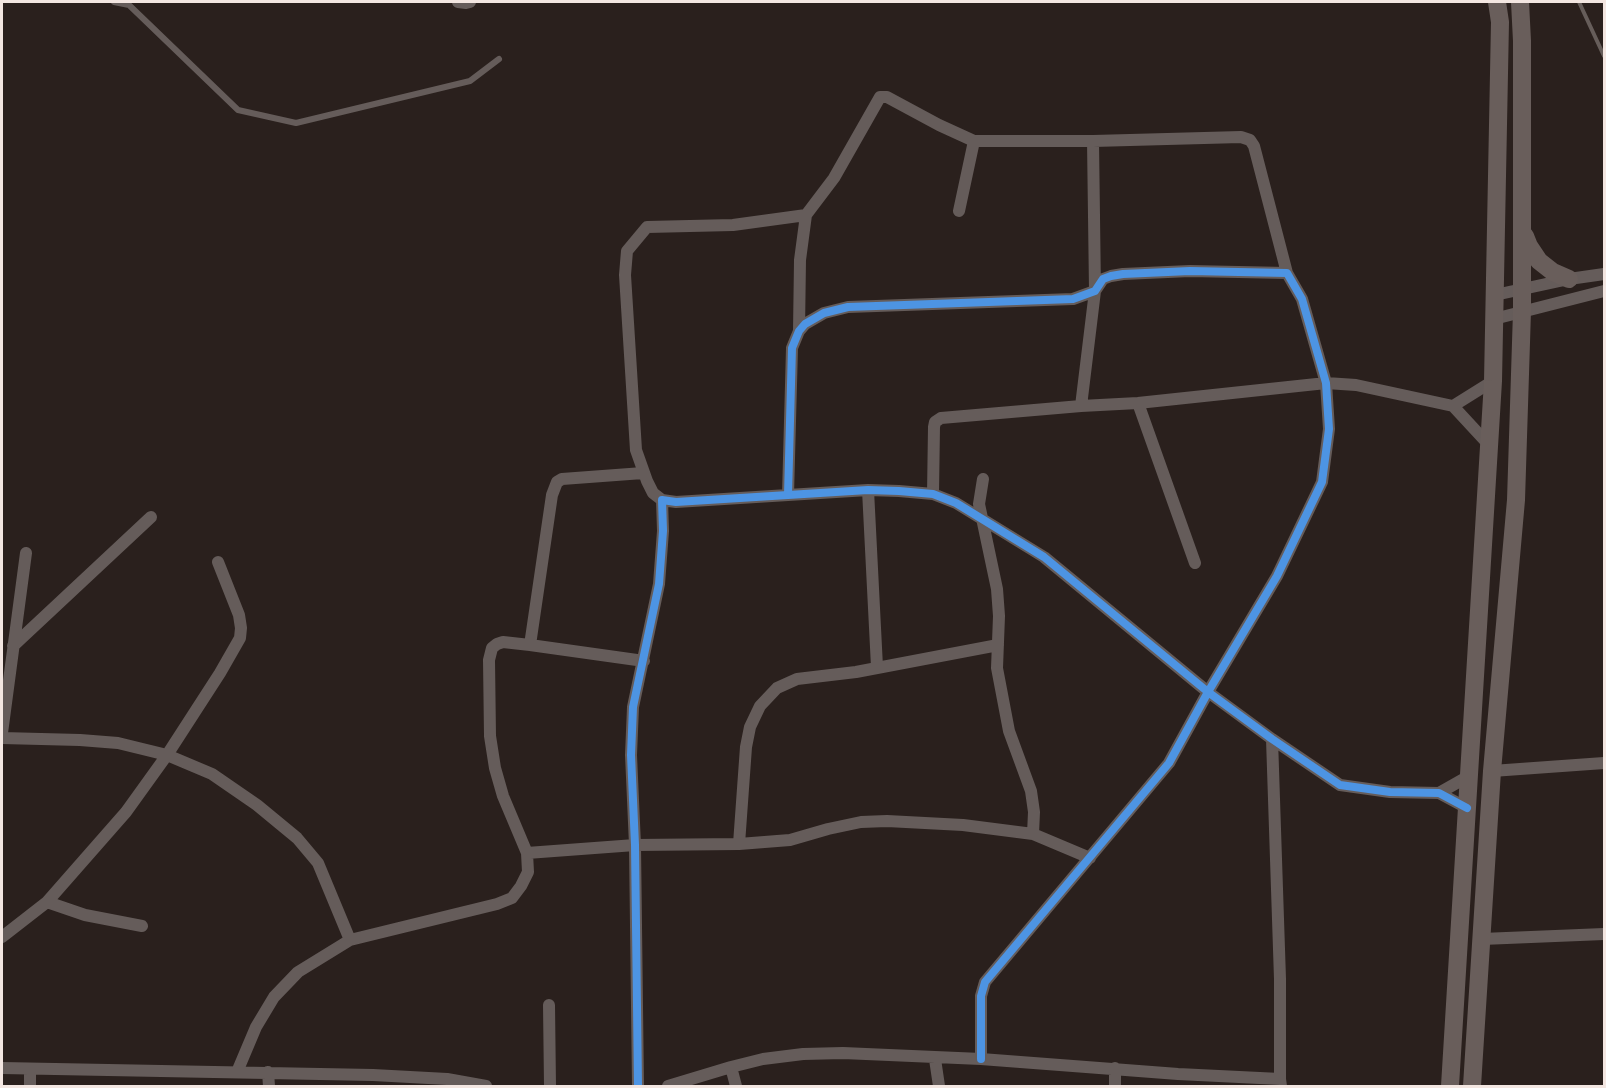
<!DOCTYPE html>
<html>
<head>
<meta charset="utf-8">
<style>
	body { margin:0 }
	#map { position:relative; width:1606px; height:1088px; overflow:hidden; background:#2a201d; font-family:"Fira Sans Condensed",sans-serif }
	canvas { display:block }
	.frame { position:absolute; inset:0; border:3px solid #f3e6e1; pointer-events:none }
</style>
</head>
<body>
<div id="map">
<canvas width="1606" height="1088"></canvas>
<div class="frame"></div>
</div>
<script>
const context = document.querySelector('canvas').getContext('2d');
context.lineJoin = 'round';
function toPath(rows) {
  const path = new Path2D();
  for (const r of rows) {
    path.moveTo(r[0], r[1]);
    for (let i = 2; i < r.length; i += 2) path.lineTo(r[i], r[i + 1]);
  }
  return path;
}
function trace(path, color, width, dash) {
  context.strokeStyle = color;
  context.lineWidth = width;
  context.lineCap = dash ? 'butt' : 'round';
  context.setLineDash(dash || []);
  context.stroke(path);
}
const service = toPath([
	[114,2,129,5,238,110,296,123,470,81,499,59]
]);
const minor = toPath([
	[458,2,466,3,470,2],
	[1093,141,1241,137,1250,140,1254,146,1287,273],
	[959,211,974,141],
	[1495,295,1569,279,1604,274],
	[1494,319,1604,291],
	[799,331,800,260,806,215,834,178,880,97,887,97,939,125,974,141,1093,141,1095,291,1081,406],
	[1138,403,1195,563],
	[1453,406,1493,381],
	[643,473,562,479,557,482,552,495,530,645,644,661],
	[868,490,877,667],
	[933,494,934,427,935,422,941,418,1081,406,1138,403,1326,383,1356,385,1453,406,1490,446],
	[788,495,792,348,799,331,805,324,824,313,848,307,1073,299,1095,291,1103,279,1111,276,1123,274,1190,271,1287,273,1302,299,1326,383,1329,429,1322,482,1277,576,1208,692,1169,763,985,982,981,996,981,1059],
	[662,500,653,493,647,481,636,450,625,275,627,251,647,227,733,225,806,215],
	[13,646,151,517],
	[2,733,26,553],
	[2,738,80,740,118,743,167,755,212,774,257,805,297,838,318,863,350,940],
	[1272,739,1280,979,1280,1079],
	[1492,771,1604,763],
	[1439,793,1469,776],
	[1033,834,1090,858],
	[739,844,746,747,750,727,760,706,777,688,797,679,856,672,998,645],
	[527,853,503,796,495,768,490,736,489,660,492,648,497,644,503,642,530,645],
	[47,902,85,915,142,926],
	[2,937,47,902,126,812,167,755,220,673,240,638,241,628,239,615,218,562],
	[1482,939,1604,934],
	[549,1005,550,1086],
	[935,1059,939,1086],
	[731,1067,736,1086],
	[2,1068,373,1075,447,1079,486,1086],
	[1115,1068,1115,1086],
	[30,1070,30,1086],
	[237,1072,256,1027,274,997,298,972,350,940,497,904,512,898,521,886,528,872,527,853,635,845,739,844,790,840,828,829,861,822,887,821,963,825,1033,834,1034,812,1031,791,1009,731,997,668,999,616,997,589,979,504,983,479],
	[268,1072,269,1086],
	[638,1086,635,845,631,755,633,707,659,584,663,531,662,500,676,502,868,490,899,491,933,494,956,503,1044,557,1208,692,1272,739,1340,785,1390,792,1439,793,1467,808],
	[668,1086,731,1067,763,1059,803,1054,843,1053,981,1059,1178,1074,1280,1079,1281,1086]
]);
const secondary = toPath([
	[1525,236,1529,246,1539,261,1553,272,1569,279],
	[1450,1086,1493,381,1500,22,1497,2],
	[1472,1086,1492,771,1516,500,1522,311,1522,41,1520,2]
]);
const rail = toPath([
	[1579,2,1604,56]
]);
const cycleway = toPath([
	[788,495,792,348,799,331,805,324,824,313,848,307,1073,299,1095,291,1103,279,1111,276,1123,274,1190,271,1287,273,1302,299,1326,383,1329,429,1322,482,1277,576,1208,692,1169,763,985,982,981,996,981,1059],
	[638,1086,635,845,631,755,633,707,659,584,663,531,662,500,676,502,868,490,899,491,933,494,956,503,1044,557,1208,692,1272,739,1340,785,1390,792,1439,793,1467,808]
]);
trace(service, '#655c5a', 6);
trace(minor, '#655c5a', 12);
trace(secondary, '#695e5b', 18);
trace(rail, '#665d5a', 4);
trace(cycleway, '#4d94e3', 8);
</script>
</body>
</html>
